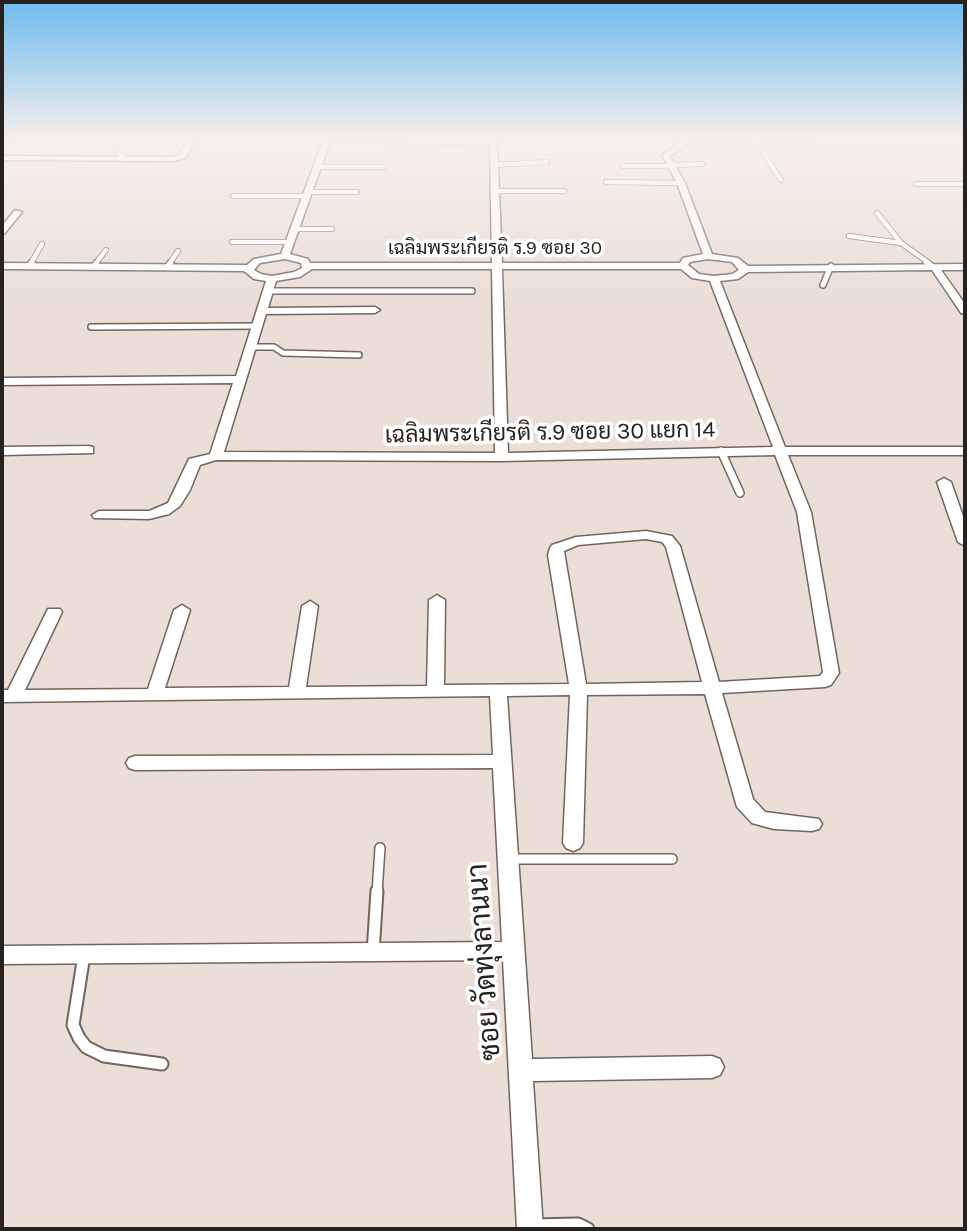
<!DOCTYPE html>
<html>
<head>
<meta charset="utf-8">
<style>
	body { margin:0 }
	#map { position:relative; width:967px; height:1231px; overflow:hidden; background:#eaded7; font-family:Karla,sans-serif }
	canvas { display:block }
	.frame { position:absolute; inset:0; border:4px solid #26221f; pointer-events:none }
</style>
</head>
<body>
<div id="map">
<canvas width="967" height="1231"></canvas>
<div class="frame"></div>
</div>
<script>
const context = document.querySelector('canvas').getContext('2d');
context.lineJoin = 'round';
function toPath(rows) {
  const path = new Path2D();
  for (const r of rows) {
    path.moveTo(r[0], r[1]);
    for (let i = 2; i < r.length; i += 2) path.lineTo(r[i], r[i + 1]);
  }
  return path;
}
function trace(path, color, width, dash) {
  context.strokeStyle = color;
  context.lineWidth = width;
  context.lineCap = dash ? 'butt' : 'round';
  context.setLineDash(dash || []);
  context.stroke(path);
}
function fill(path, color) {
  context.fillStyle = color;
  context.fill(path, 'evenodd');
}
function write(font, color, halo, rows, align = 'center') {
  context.font = font + ' Karla,Sarabun,sans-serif';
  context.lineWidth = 7;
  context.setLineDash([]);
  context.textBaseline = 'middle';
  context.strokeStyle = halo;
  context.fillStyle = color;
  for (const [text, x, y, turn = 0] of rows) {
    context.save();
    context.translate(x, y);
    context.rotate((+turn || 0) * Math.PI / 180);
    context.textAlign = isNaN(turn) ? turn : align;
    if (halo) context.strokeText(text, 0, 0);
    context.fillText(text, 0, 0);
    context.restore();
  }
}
const serviceFar4 = toPath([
	[755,140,781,180],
	[118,153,127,159],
	[494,165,547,162],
	[670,165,702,164],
	[623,166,671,166],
	[317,167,384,167],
	[606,182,681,183],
	[916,184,965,184],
	[495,191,564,191],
	[310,192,357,192],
	[233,196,308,196],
	[877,213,901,243,929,263],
	[296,229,332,229],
	[849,236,901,243],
	[232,242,290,242],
	[31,263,42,244],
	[96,263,106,250],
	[170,263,178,251]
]);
const serviceFar3 = toPath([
	[926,262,935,268],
	[29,266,32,262],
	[93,267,97,262],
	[167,267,171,262],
	[823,285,831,266],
	[269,291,472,291],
	[91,327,259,326],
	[253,347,274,347,283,353,359,355]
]);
const serviceFar2 = toPath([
	[721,451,740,493]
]);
const serviceFar1 = toPath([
	[508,859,672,859],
	[377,893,380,848]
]);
const service = toPath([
	[373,953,377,891],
	[84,955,73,1025,79,1038,86,1047,104,1056,162,1064],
	[532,1225,578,1224,588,1229]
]);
const minor = toPath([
	[7,138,15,138,2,149,2,143,7,138],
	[189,138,197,138,186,157,175,161,2,160,2,156,174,157,180,153,189,138],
	[324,138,486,139,497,142,502,263,680,263,683,258,703,254,677,183,662,155,681,142,672,138,965,140,965,144,689,143,670,156,685,183,712,254,738,258,748,266,965,264,965,270,941,270,965,304,965,314,961,313,932,270,748,272,738,279,720,281,785,447,965,447,965,455,788,455,811,512,839,673,831,685,825,687,722,693,753,799,765,812,819,819,822,824,819,829,812,831,774,829,759,825,752,823,737,807,705,694,587,695,583,843,580,848,573,851,566,848,563,843,570,695,507,696,532,1059,712,1056,720,1059,724,1067,720,1075,712,1078,533,1081,543,1229,517,1229,503,960,2,964,2,946,502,942,493,768,135,770,129,768,126,763,129,758,135,756,493,755,490,696,2,702,2,690,8,690,48,609,60,609,62,612,25,690,148,689,174,610,182,605,190,610,165,688,289,687,302,606,310,601,318,606,306,687,427,686,429,600,437,595,445,600,444,685,569,684,548,555,550,548,552,545,576,537,646,531,672,536,680,546,719,682,820,676,823,672,797,512,775,455,502,461,216,460,200,465,190,490,180,506,169,514,149,519,94,518,92,515,99,511,149,511,168,503,189,459,210,454,233,383,2,385,2,378,236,376,266,281,254,279,244,271,2,269,2,263,247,265,254,259,281,254,324,138],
	[330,142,490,145,492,263,310,263,308,259,290,254,330,142],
	[285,259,301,263,302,268,294,272,272,276,261,274,254,270,260,263,285,259],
	[708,259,732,262,739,270,732,274,714,276,699,274,688,265,690,262,708,259],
	[312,269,492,269,495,453,224,452,266,314,375,313,380,310,375,307,268,308,276,281,300,277,312,269],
	[502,269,681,269,692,278,710,281,773,447,508,453,502,269],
	[646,539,662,542,666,547,702,682,586,684,564,551,578,545,646,539],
	[15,210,22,212,5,233,2,234,2,226,15,210],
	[88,446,93,447,93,453,2,455,2,447,88,446],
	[944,478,951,482,965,522,965,546,958,542,937,482,944,478]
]);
const farStreetnames = [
	["เฉลิมพระเกียรติ ร.9 ซอย 30",495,249]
];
const streetNames = [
	["เฉลิมพระเกียรติ ร.9 ซอย 30 แยก 14",550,433,-1]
];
const nearStreetnames = [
	["ซอย วัดทุ่งลานนา",485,962,-94]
];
trace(serviceFar4, '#6f665f', 6);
trace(serviceFar3, '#6f665f', 8);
trace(serviceFar2, '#6f665f', 10);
trace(serviceFar1, '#6f665f', 12);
trace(service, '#6f665f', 15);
trace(minor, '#6f665f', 3);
trace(serviceFar4, '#fff', 4.5);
trace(serviceFar3, '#fff', 5);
trace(serviceFar2, '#fff', 7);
trace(serviceFar1, '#fff', 9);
trace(service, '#fff', 11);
fill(minor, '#fff');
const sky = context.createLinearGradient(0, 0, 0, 310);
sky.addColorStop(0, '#6dbaee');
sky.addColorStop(0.45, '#f6f0ed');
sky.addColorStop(1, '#f6f0ed00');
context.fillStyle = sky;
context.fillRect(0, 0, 967, 310);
write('19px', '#26221f', '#fff', farStreetnames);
write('23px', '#26221f', '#fff', streetNames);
write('28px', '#26221f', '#fff', nearStreetnames);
</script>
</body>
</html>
